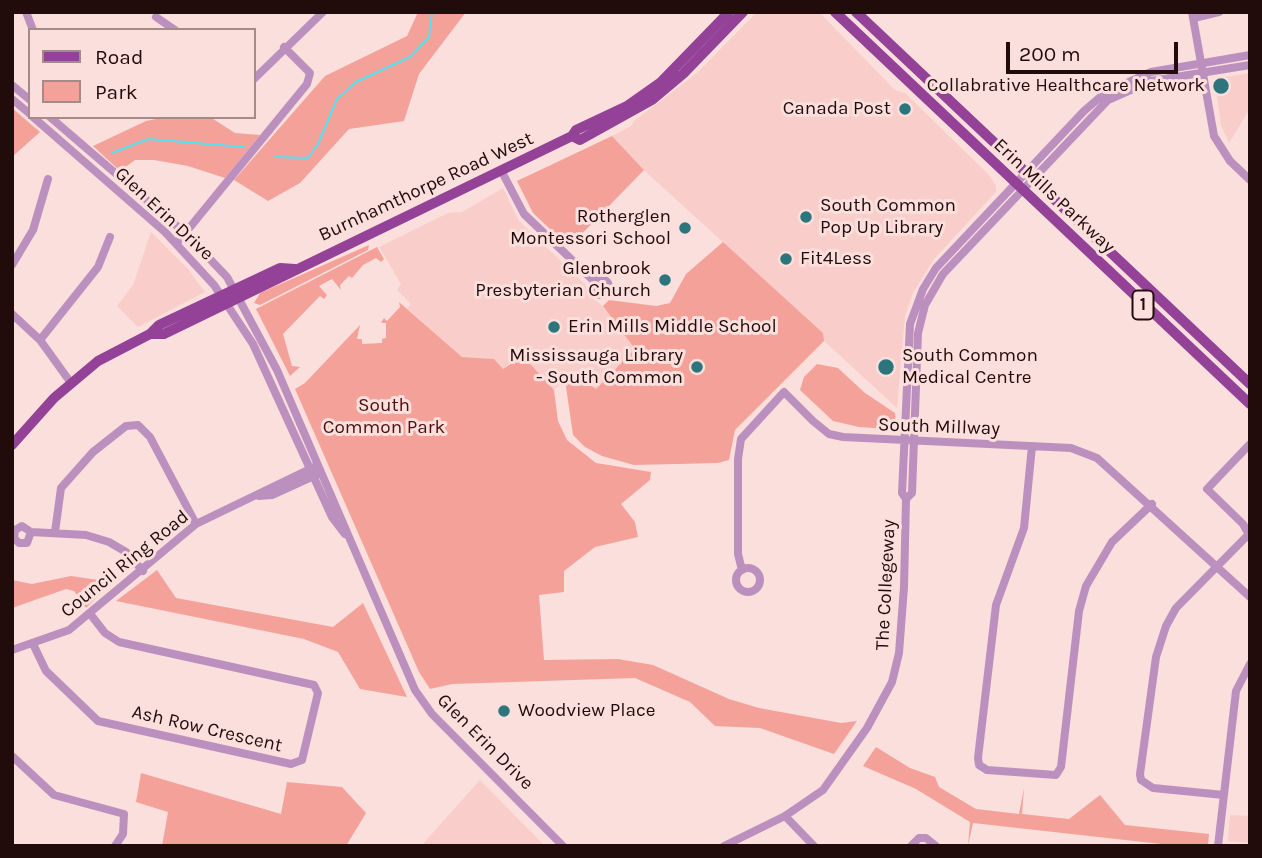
<!DOCTYPE html>
<html>
<head>
<meta charset="utf-8">
<style>
	body { margin:0 }
	#map { position:relative; width:1262px; height:858px; overflow:hidden; background:#fadfdc; font-family:Karla,sans-serif }
	canvas { display:block }
	.frame { position:absolute; inset:0; border:14px solid #220c0b; pointer-events:none }
	.legend { position:absolute; left:28px; top:28px; width:228px; height:91px; box-sizing:border-box; background:#fadfdc; border:2px solid #a48b88; margin:0; padding:9px 12px; list-style:none; font-size:21px; color:#220c0b }
	.legend li { display:flex; align-items:center; gap:14px; height:35px }
	.legend b { width:35px; border:2px solid #a48b88 }
	.scale { position:absolute; left:1006px; top:42px; width:172px; height:32px; box-sizing:border-box; border:4px solid #220c0b; border-top:0; padding-left:9px; font-size:21px; line-height:24px; white-space:nowrap; color:#220c0b; -webkit-text-stroke:5px #fadfdc; paint-order:stroke }
</style>
</head>
<body>
<div id="map">
<canvas width="1262" height="858"></canvas>
<div class="frame"></div>
<ul class="legend">
<li><b style="height:9px;background:#934298"></b>Road</li>
<li><b style="height:19px;background:#f4a19a"></b>Park</li>
</ul>
<div class="scale">200 m</div>
</div>
<script>
const context = document.querySelector('canvas').getContext('2d');
context.lineJoin = 'round';
function fill(path, color) {
  context.fillStyle = color;
  context.fill(path, 'evenodd');
}
function toPath(rows) {
  const path = new Path2D();
  for (const r of rows) {
    if (r.length === 3) {
      path.moveTo(r[0] + r[2], r[1]);
      path.arc(r[0], r[1], r[2], 0, 2 * Math.PI);
      continue;
    }
    path.moveTo(r[0], r[1]);
    for (let i = 2; i < r.length; i += 2) path.lineTo(r[i], r[i + 1]);
  }
  return path;
}
function trace(path, color, width, dash) {
  context.strokeStyle = color;
  context.lineWidth = width;
  context.lineCap = dash ? 'butt' : 'round';
  context.setLineDash(dash || []);
  context.stroke(path);
}
function write(font, color, halo, rows, align = 'center') {
  context.font = font + ' Karla,sans-serif';
  context.lineWidth = 6;
  context.setLineDash([]);
  context.textBaseline = 'middle';
  context.strokeStyle = halo;
  context.fillStyle = color;
  for (const [text, x, y, turn = 0] of rows) {
    context.save();
    context.translate(x, y);
    context.rotate((+turn || 0) * Math.PI / 180);
    context.textAlign = isNaN(turn) ? turn : align;
    if (halo) context.strokeText(text, 0, 0);
    context.fillText(text, 0, 0);
    context.restore();
  }
}
const built = toPath([
	[757,12,819,12,895,90,905,93,988,174,996,186,996,192,934,259,913,293,905,316,897,408,824,341,823,333,648,174,612,136,631,126,634,121,697,73],
	[1250,73,1249,110,1229,143,1221,125,1215,83,1219,78],
	[503,188,519,221,585,284,589,296,603,306,635,349,596,390,583,378,565,380,554,390,523,356,503,369,494,359,462,357,407,308,411,304,397,290,401,284,379,247,448,213,462,212],
	[151,232,188,269,205,292,138,327,117,306,133,285],
	[480,780,545,846,421,846],
	[1230,815,1250,816,1250,843,1228,841]
]);
const green = toPath([
	[418,12,466,12,419,74,404,121,349,129,300,183,268,201,234,180,325,76,407,36],
	[12,108,40,132,12,157],
	[166,117,210,117,235,133,260,135,225,178,188,166,154,160,135,160,120,171,93,146,146,121],
	[612,136,644,170,569,247,533,213,517,181],
	[723,242,823,333,824,341,735,430,729,460,718,463,634,465,602,456,585,447,573,435,565,380,574,374,596,389,635,349,603,306,609,300,656,306,670,303,686,274],
	[369,245,368,250,260,305,254,303,260,293],
	[377,247,384,259,381,262,376,258,363,265,352,278,349,276,340,285,341,290,332,279,319,286,327,295,324,299,320,296,283,334,292,366,300,367,290,376,256,309],
	[399,302,462,357,494,359,503,369,523,356,554,390,558,421,567,440,596,463,651,472,650,480,621,504,635,522,638,537,595,547,564,571,564,592,539,595,544,660,618,659,653,665,729,699,759,708,841,723,857,721,834,754,760,728,715,726,690,702,635,678,452,684,430,689,419,672,295,389,305,383,360,325,357,339,362,339,362,344,382,343,382,339,386,338,386,323,381,323,384,318,387,321,400,307],
	[817,364,838,368,865,393,895,413,896,424,888,429,859,427,833,421,800,390,804,377],
	[157,570,176,598,333,627,363,603,407,697,360,689,338,652,304,639,116,601],
	[71,576,112,582,86,608,74,591,66,589,12,608,12,580,32,584],
	[876,747,910,768,935,777,939,787,976,809,1019,814,1024,788,1022,814,1069,819,1100,795,1125,825,1209,834,1208,846,1179,846,973,823,968,846,970,822,916,789,863,766],
	[141,773,281,814,287,782,342,787,366,813,346,846,162,846,168,812,136,802]
]);
const stream = toPath([
	[112,153,148,139,244,147],
	[275,157,308,158,318,144,337,99,356,82,410,57,429,37,432,12]
]);
const minor = toPath([
	[26,12,33,30],
	[1192,12,1214,136,1230,161,1250,180],
	[156,17,175,30],
	[1194,18,1219,12],
	[254,79,323,12],
	[12,85,30,100],
	[12,99,30,114],
	[33,117,165,232,214,285,253,344,332,517,345,534],
	[50,117,185,233,227,277,277,370,415,690,432,714,563,846],
	[502,172,524,214,595,282],
	[177,243,307,84,310,73,284,47],
	[12,265,33,230,48,179],
	[601,287,8],
	[12,314,40,340,71,383],
	[40,340,98,267,110,237],
	[1032,446,1024,528,996,605,978,758,979,765,987,770,1056,775,1061,767,1079,611,1086,586,1112,542,1152,504],
	[259,496,272,495,318,474],
	[906,499,912,493,918,333,925,305,943,274,1108,100,1151,81,1250,65],
	[31,532,27,543,19,543,14,538,15,530,22,526,31,532,86,535,109,542,126,552,143,571],
	[55,532,61,488,93,452,126,426,138,425,150,437,196,524],
	[1248,533,1243,524,1207,489,1250,444],
	[748,580,12],
	[742,570,738,554,738,459,741,439,784,392,813,421,829,434,843,437,1071,448,1097,458,1250,597],
	[33,644,46,671,98,721,291,764,302,760,318,693,314,685,119,642,105,633,91,615],
	[12,650,69,630,196,524,314,467],
	[12,756,54,795,124,814,123,834,115,846],
	[1224,795,1153,788,1141,780,1140,774,1156,657,1166,626,1176,608,1250,533],
	[785,816,814,846],
	[724,846,785,816,823,790,867,728,892,682,899,653,904,587,906,499,902,493,910,324,923,289,936,268,1084,111,1105,93,1151,72,1250,55],
	[911,846,919,838,926,838,936,846],
	[1218,846,1236,691,1250,664]
]);
const major = toPath([
	[835,12,1250,404],
	[856,12,1250,384],
	[572,136,580,140,652,100,683,74,743,12],
	[150,334,164,334,572,136,576,130,627,106,661,82,729,12],
	[12,445,54,398,98,361,150,334,159,325,212,300,280,268,295,269]
]);
const markers = [
	[1221,86,9,"#2c757d"],
	[905,109,7,"#2c757d"],
	[806,217,7,"#2c757d"],
	[685,228,7,"#2c757d"],
	[786,259,7,"#2c757d"],
	[665,280,7,"#2c757d"],
	[554,327,7,"#2c757d"],
	[697,367,7,"#2c757d"],
	[886,367,9,"#2c757d"],
	[504,711,7,"#2c757d"]
];
const shields = [
	[1143,305,21]
];
const shieldNames = [
	["1",1143,305]
];
const poiNames = [
	["Collabrative Healthcare Network",1205,86],
	["Canada Post",891,109],
	["South Common",820,206,"left"],
	["Pop Up Library",820,228,"left"],
	["Rotherglen",671,217],
	["Montessori School",671,239],
	["Fit4Less",800,259,"left"],
	["Glenbrook",651,269],
	["Presbyterian Church",651,291],
	["Erin Mills Middle School",568,327,"left"],
	["Mississauga Library",683,356],
	["- South Common",683,378],
	["South Common",902,356,"left"],
	["Medical Centre",902,378,"left"],
	["Woodview Place",518,711,"left"]
];
const streetNames = [
	["Burnhamthorpe Road West",426,187,-25],
	["Erin Mills Parkway",1054,196,43],
	["Glen Erin Drive",164,214,43],
	["South Millway",939,427,2],
	["Council Ring Road",125,564,-39],
	["The Collegeway",886,585,-87],
	["Ash Row Crescent",207,729,13],
	["Glen Erin Drive",485,742,45]
];
const parkNames = [
	["South",384,406],
	["Common Park",384,428]
];
fill(built, '#f9cdc9');
fill(green, '#f4a19a');
trace(stream, '#52e2f1', 2);
trace(minor, '#bc90be', 8);
trace(major, '#934298', 10);
for (const [x, y, r, color] of markers) {
  const dot = new Path2D();
  dot.arc(x, y, r, 0, 2 * Math.PI);
  context.fillStyle = color;
  context.fill(dot);
  trace(dot, '#fadfdc', 2.5);
}
for (const [x, y, w] of shields) {
  const box = new Path2D();
  box.roundRect(x - w / 2, y - 14.5, w, 29, 5);
  context.fillStyle = '#fadfdc';
  context.fill(box);
  trace(box, '#220c0b', 2);
}
write('bold 18px', '#220c0b', null, shieldNames);
write('19px', '#220c0b', '#fadfdc', poiNames, 'right');
write('19px', '#220c0b', '#fadfdc', streetNames);
write('19px', '#4d0f10', '#fadfdc', parkNames);
</script>
</body>
</html>
